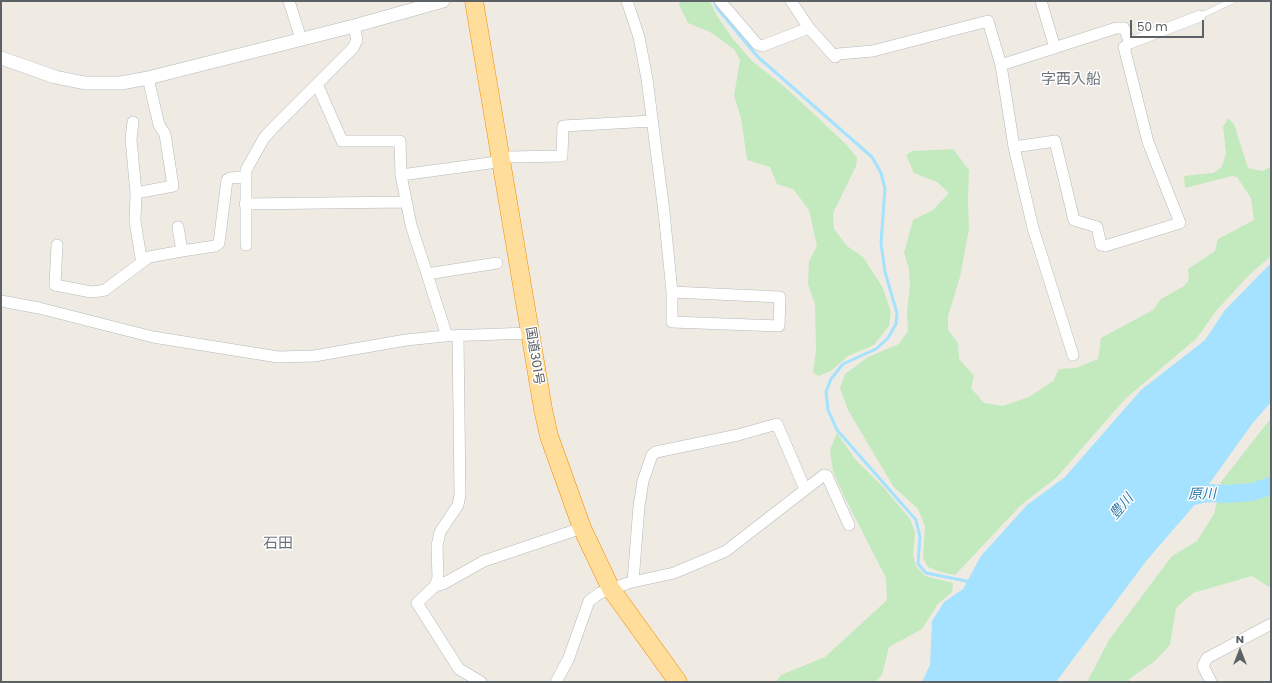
<!DOCTYPE html>
<html>
<head>
<meta charset="utf-8">
<style>
	body { margin:0 }
	#map { position:relative; width:1272px; height:683px; overflow:hidden; background:#efebe3; font-family:Poppins,sans-serif }
	canvas { display:block }
	.frame { position:absolute; inset:0; border:2px solid #5b6165; pointer-events:none }
	.north { position:absolute; left:1220px; top:631px; width:40px; height:40px; -webkit-text-stroke:3px #fff; paint-order:stroke; rotate:0deg; font-size:11px; font-weight:700; line-height:16px; text-align:center; color:#5b6165 }
	.north::after { content:''; display:block; margin:auto; width:14px; height:18px; background:#5b6165; clip-path:polygon(50% 0,100% 100%,50% 72%,0 100%) }
	.scale { position:absolute; left:1130px; top:20px; width:74px; height:18px; box-sizing:border-box; border:2px solid #5b6165; border-top:0; padding-left:5px; font-size:12px; line-height:14px; white-space:nowrap; color:#5b6165; -webkit-text-stroke:3px #fff; paint-order:stroke }
</style>
</head>
<body>
<div id="map">
<canvas width="1272" height="683"></canvas>
<div class="frame"></div>
<div class="north">N</div>
<div class="scale">50 m</div>
</div>
<script>
const context = document.querySelector('canvas').getContext('2d');
context.lineJoin = 'round';
function fill(path, color) {
  context.fillStyle = color;
  context.fill(path, 'evenodd');
}
function toPath(rows) {
  const path = new Path2D();
  for (const r of rows) {
    path.moveTo(r[0], r[1]);
    for (let i = 2; i < r.length; i += 2) path.lineTo(r[i], r[i + 1]);
  }
  return path;
}
function trace(path, color, width, dash) {
  context.strokeStyle = color;
  context.lineWidth = width;
  context.lineCap = dash ? 'butt' : 'round';
  context.setLineDash(dash || []);
  context.stroke(path);
}
function write(font, color, halo, rows, align = 'center') {
  context.font = font + ' Poppins,"Noto Sans JP",sans-serif';
  context.lineWidth = 3;
  context.setLineDash([]);
  context.textBaseline = 'middle';
  context.strokeStyle = halo;
  context.fillStyle = color;
  for (const [text, x, y, turn = 0] of rows) {
    context.save();
    context.translate(x, y);
    context.rotate((+turn || 0) * Math.PI / 180);
    context.textAlign = isNaN(turn) ? turn : align;
    if (halo) context.strokeText(text, 0, 0);
    context.fillText(text, 0, 0);
    context.restore();
  }
}
const green = toPath([
	[680,1,710,1,717,16,733,39,752,61,786,88,847,145,857,158,856,166,833,213,834,229,847,246,863,257,883,288,891,312,889,326,874,345,848,356,832,370,819,376,813,373,816,350,815,304,808,284,809,261,817,246,809,210,793,189,777,184,770,167,747,160,741,118,734,96,740,60,734,49,710,32,688,23,679,5],
	[1228,118,1234,124,1248,168,1262,171,1271,167,1271,256,1250,274,1216,311,1197,338,1125,399,1057,477,1021,505,955,575,941,572,928,567,923,558,925,526,918,509,893,486,848,410,840,388,845,374,868,357,899,344,908,331,907,313,910,284,909,269,904,253,913,220,933,210,949,193,937,182,914,173,906,155,912,151,953,149,969,170,968,201,969,229,960,277,948,316,948,330,958,343,959,359,974,376,971,388,984,403,1003,406,1029,397,1053,381,1059,369,1076,368,1098,359,1101,338,1153,310,1161,299,1184,286,1189,280,1188,269,1215,251,1218,239,1254,220,1251,198,1237,177,1232,176,1185,188,1184,176,1213,173,1222,167,1226,153,1223,127],
	[1271,418,1271,587,1269,587,1252,576,1193,593,1176,608,1170,645,1155,661,1129,679,1130,682,1087,682,1109,640,1172,556,1197,541,1214,514,1221,482],
	[837,433,855,459,885,489,910,519,915,532,913,555,916,566,925,576,953,583,952,592,937,605,922,629,889,647,882,675,875,682,776,682,781,675,825,657,887,600,886,578,843,494,833,471,830,450]
]);
const water = toPath([
	[1271,263,1271,402,1252,424,1192,508,1147,560,1056,682,922,682,930,665,932,621,944,602,963,589,981,556,1027,505,1065,477,1141,390,1205,340,1225,310]
]);
const stream = toPath([
	[714,1,717,8,758,57,872,157,881,173,885,189,881,243,885,272,897,313,896,324,888,338,876,349,843,364,831,379,826,392,828,410,837,430,916,520,920,537,918,564,926,573,971,582]
]);
const river = toPath([
	[1178,497,1194,496,1207,493,1226,494,1252,492,1271,486]
]);
const service = toPath([
	[1200,16,1232,1]
]);
const minor = toPath([
	[289,1,301,39],
	[627,1,639,37,647,79,664,212,672,292,672,322,779,326,780,297,672,292],
	[720,1,757,44,762,46,809,28],
	[791,1,809,28,835,57,838,54,873,51,988,21,1001,65],
	[1041,1,1055,48],
	[1130,43,1200,16],
	[317,84,342,141,400,141,401,175,411,225,427,274],
	[133,122,131,139,136,193,135,221,141,258,143,261],
	[1014,147,1055,141,1074,220,1097,227,1101,245,1105,246,1180,223,1148,142,1124,47,1130,43,1124,28,1116,28,1001,65,1014,147,1033,228,1073,355],
	[401,175,490,163,509,157,562,156,563,126,652,121],
	[136,193,173,186,165,134,159,125,148,78],
	[245,204,406,202],
	[57,245,55,285,91,292,100,291,105,290,149,257,182,251,178,227],
	[246,245,246,170,264,138,272,129,353,48,357,40,354,26],
	[182,251,215,246,219,243,227,180,230,178,244,177],
	[1,301,39,308,153,337,278,357,314,356,406,340,445,336,530,333],
	[445,336,445,330,427,274,497,263],
	[633,582,639,506,643,481,652,455,656,452,738,435,777,424,805,489],
	[435,586,438,578,437,546,440,532,458,505,460,495,458,335],
	[481,682,459,669,417,603,435,586,443,584,484,561,582,528],
	[556,682,568,660,589,601,600,593,628,583,674,573,726,551,824,475,827,476,849,525],
	[1211,682,1203,666,1207,658,1271,624]
]);
const tertiary = toPath([
	[1,58,55,77,85,83,121,83,148,78,354,26,443,1]
]);
const trunk = toPath([
	[474,1,543,409,549,436,582,528,611,589,678,682]
]);
const streetNames = [
	["国道301号",534,356,81]
];
const waterNames = [
	["原川",1202,495,-1],
	["豊川",1122,507,-50]
];
const quarterNames = [
	["字西入船",1071,80],
	["石田",278,544]
];
fill(green, '#c3e9be');
fill(water, '#a4e2ff');
trace(stream, '#a4e2ff', 3);
trace(river, '#a4e2ff', 18);
trace(service, '#b4b8bc', 6);
trace(minor, '#b4b8bc', 12);
trace(tertiary, '#b4b8bc', 14);
trace(trunk, '#f38a00', 19);
trace(service, '#fff', 5.5);
trace(minor, '#fff', 11);
trace(tertiary, '#fff', 13);
trace(trunk, '#ffdd9a', 18);
write('13px', '#5b6165', '#fff', streetNames);
write('italic 14px', '#337aa7', '#fff', waterNames);
write('15px', '#6c7378', '#fff', quarterNames);
</script>
</body>
</html>
